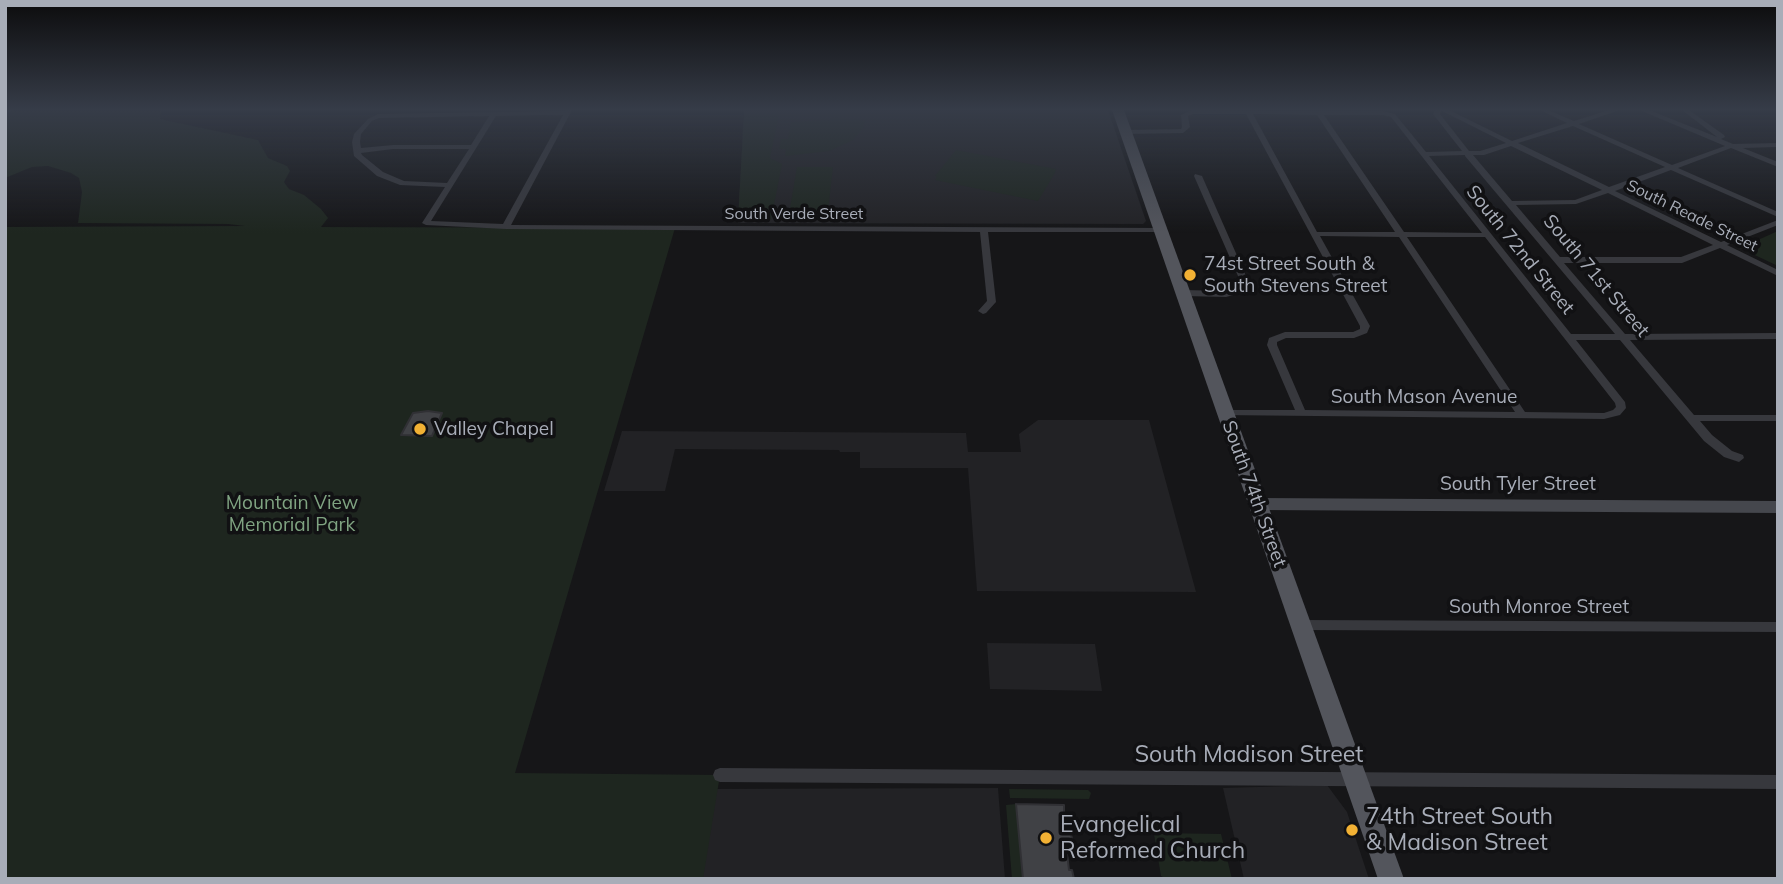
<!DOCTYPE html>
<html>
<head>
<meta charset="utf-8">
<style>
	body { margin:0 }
	#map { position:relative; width:1783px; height:884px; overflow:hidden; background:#161618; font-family:Mulish,sans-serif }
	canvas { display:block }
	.frame { position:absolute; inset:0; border:7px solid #a8adb8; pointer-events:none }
</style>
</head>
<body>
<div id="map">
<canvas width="1783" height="884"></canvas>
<div class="frame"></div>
</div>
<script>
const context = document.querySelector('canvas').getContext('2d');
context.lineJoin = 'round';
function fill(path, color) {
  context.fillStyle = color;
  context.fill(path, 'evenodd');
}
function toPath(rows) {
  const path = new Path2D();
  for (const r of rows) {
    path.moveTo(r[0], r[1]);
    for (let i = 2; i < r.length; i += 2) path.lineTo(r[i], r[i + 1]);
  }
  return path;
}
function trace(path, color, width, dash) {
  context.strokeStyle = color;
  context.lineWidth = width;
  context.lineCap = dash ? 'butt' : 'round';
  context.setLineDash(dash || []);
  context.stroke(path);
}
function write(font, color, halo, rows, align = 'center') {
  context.font = font + ' Mulish,sans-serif';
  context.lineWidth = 7;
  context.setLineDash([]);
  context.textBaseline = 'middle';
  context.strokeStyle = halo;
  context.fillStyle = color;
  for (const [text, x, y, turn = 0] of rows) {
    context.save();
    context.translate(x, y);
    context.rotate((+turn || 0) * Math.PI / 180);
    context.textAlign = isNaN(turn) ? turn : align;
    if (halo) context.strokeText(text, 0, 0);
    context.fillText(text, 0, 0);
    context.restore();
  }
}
const built = toPath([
	[744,110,1108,110,1146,221,1143,224,738,223],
	[1038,420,1149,420,1196,592,977,591,968,468,860,468,860,452,840,452,839,450,675,449,665,491,604,491,622,431,966,433,968,452,1021,452,1019,434],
	[987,643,1095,644,1102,691,990,689],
	[1327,785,1347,812,1369,879,1244,879,1223,788],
	[998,788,1005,879,692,879,705,789]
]);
const green = toPath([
	[5,110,161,110,160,119,258,140,268,158,287,166,290,171,284,182,289,189,304,195,321,209,328,218,321,227,675,228,515,773,720,775,703,879,5,879,5,227,245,226,228,224,78,223,82,192,79,178,71,173,48,166,32,167,5,178],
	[744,114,779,114,770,158,782,164,771,220,738,220],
	[833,117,865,121,864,127,853,140,829,151,785,156,786,149,779,149,781,139,788,139,791,122,832,120],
	[956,150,1056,169,1055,173,1038,201,935,180,937,177,935,176],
	[797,167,833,167,827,220,788,220],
	[1778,231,1778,266,1740,248],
	[1009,789,1088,790,1091,793,1089,799,1010,798],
	[1016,804,1023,879,1012,879,1006,805],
	[1152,822,1157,833,1221,834,1232,879,1167,879,1161,876]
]);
const stream = toPath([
	[5,112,12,110]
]);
const building = toPath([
	[428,411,442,413,432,436,401,435,413,413,428,411],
	[1016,804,1064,805,1064,833,1071,833,1074,853,1067,853,1069,870,1072,870,1074,879,1023,879,1016,804]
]);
const street = toPath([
	[566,110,572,110,511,225,1161,228,1165,230,1161,232,988,232,996,302,986,313,983,314,978,311,987,301,980,232,506,229,426,225,422,223,445,187,400,185,377,176,354,156,352,142,354,134,368,119,378,114,565,111,566,110],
	[563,115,503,224,431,221,496,116,563,115],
	[489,116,471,145,393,145,361,148,360,142,361,134,372,121,379,118,489,116],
	[393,149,469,149,447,183,404,181,383,172,362,155,361,153,393,149],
	[1192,110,1382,111,1395,114,1426,152,1462,151,1433,114,1435,110,1449,110,1512,141,1567,123,1540,110,1548,110,1574,121,1609,110,1618,110,1617,111,1579,124,1672,165,1725,146,1642,111,1641,110,1649,110,1717,137,1682,110,1689,110,1724,135,1725,137,1721,139,1733,144,1778,143,1778,147,1743,148,1778,162,1778,167,1731,148,1678,168,1778,212,1778,217,1671,170,1615,191,1721,242,1778,220,1778,225,1727,245,1778,270,1778,276,1720,248,1682,263,1564,263,1625,334,1778,333,1778,339,1630,340,1694,415,1778,415,1778,421,1700,421,1712,435,1732,451,1743,455,1744,458,1739,462,1724,457,1704,441,1620,340,1576,340,1625,402,1626,408,1620,415,1604,419,1220,415,1219,413,1224,410,1295,410,1267,345,1269,338,1285,332,1353,332,1360,329,1360,326,1246,114,1193,114,1188,116,1190,127,1183,133,1126,134,1122,132,1126,130,1181,129,1182,127,1181,115,1192,110],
	[1441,111,1442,111,1506,143,1480,151,1469,151,1440,114,1441,111],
	[1253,114,1317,115,1395,232,1317,232,1253,114],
	[1324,115,1382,115,1391,117,1482,233,1404,232,1324,115],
	[1573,126,1665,167,1609,187,1518,143,1573,126],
	[1511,146,1602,190,1575,200,1512,201,1473,155,1484,155,1511,146],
	[1465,155,1465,156,1615,334,1571,334,1429,156,1465,155],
	[1608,193,1713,245,1681,257,1560,257,1516,205,1576,204,1608,193],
	[1320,236,1399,237,1515,412,1305,410,1277,345,1277,342,1286,338,1354,338,1367,333,1370,326,1320,236],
	[1407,237,1485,237,1615,403,1616,407,1613,410,1604,413,1525,412,1407,237],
	[1195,174,1202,176,1246,276,1247,286,1241,293,1226,297,1184,296,1180,293,1184,290,1226,291,1235,289,1239,285,1238,276,1194,176,1195,174],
	[1301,620,1778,622,1778,632,1301,630,1297,629,1295,625,1297,621,1301,620],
	[720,768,1778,775,1778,789,720,782,715,780,713,775,715,770,720,768]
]);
const secondary = toPath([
	[1258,498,1778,501,1778,513,1258,510,1252,508,1250,504,1252,500,1258,498]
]);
const primary = toPath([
	[1112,110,1124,110,1404,879,1378,879,1112,110]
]);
const markers = [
	[1190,275,7,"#f2b134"],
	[420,429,7,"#f2b134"],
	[1352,830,7,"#f2b134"],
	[1046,838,7,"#f2b134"]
];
const farStreetnames = [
	["South Verde Street",794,214],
	["South Reade Street",1692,216,26]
];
const streetNames = [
	["South 72nd Street",1520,250,51],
	["South 71st Street",1596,276,50],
	["South Mason Avenue",1424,397],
	["South Tyler Street",1518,484],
	["South 74th Street",1254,494,70],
	["South Monroe Street",1539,607]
];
const poiNames = [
	["74st Street South &",1204,264],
	["South Stevens Street",1204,286],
	["Valley Chapel",434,429]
];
const parkNames = [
	["Mountain View",292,503],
	["Memorial Park",292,525]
];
const nearStreetnames = [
	["South Madison Street",1249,755]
];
const nearPoinames = [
	["74th Street South",1366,817],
	["& Madison Street",1366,843],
	["Evangelical",1060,825],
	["Reformed Church",1060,851]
];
fill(built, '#222225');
fill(green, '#1e261f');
trace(stream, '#2c353c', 2);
fill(building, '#404145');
trace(building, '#303034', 2);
fill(street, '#37383d');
fill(secondary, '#45474d');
fill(primary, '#53555c');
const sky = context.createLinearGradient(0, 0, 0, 233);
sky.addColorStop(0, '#0c0c0d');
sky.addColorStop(0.47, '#363c48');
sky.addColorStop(1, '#363c4800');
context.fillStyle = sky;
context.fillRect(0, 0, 1783, 233);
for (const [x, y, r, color] of markers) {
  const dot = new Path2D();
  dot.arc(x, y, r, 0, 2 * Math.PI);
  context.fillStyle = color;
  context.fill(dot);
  trace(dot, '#111113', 2.5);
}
write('16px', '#a8adb8', '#111113', farStreetnames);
write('19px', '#a8adb8', '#111113', streetNames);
write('19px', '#a8adb8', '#111113', poiNames, 'left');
write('19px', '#7fa381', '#111113', parkNames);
write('23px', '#a8adb8', '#111113', nearStreetnames);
write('23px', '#a8adb8', '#111113', nearPoinames, 'left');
</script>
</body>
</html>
